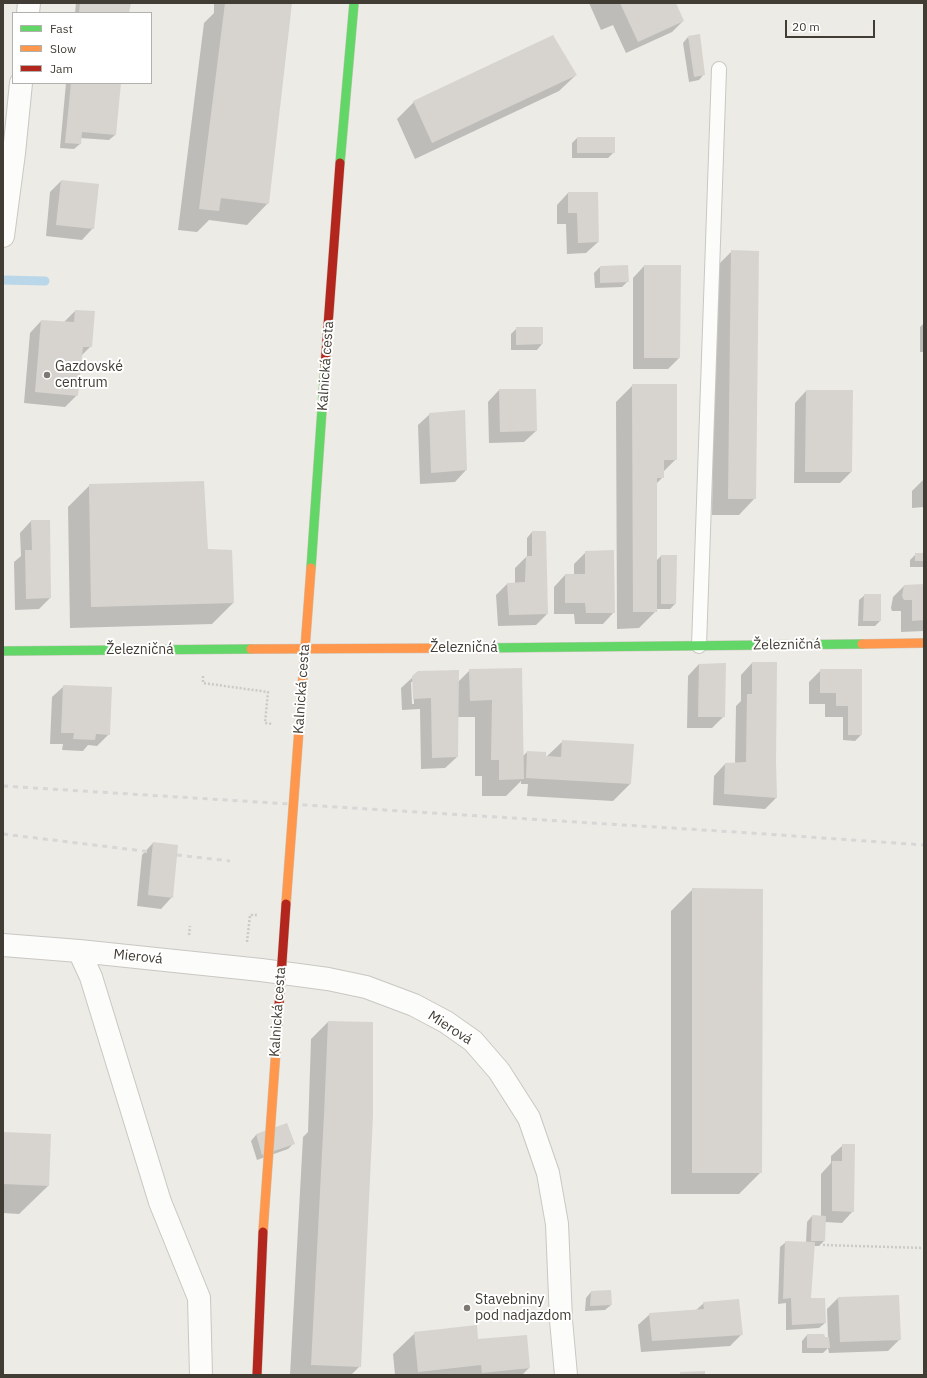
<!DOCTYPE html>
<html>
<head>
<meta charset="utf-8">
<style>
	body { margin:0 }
	#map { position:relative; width:927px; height:1378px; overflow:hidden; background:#edebe6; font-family:"IBM Plex Sans",sans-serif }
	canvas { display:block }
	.frame { position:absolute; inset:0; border:4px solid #413c34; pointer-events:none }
	.legend { position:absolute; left:12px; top:12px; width:140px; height:72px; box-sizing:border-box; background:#fff; border:1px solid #b3b1ae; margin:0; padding:5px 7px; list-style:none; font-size:12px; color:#413c34 }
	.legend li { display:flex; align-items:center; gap:8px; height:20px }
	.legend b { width:20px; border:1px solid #b3b1ae }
	.scale { position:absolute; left:785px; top:20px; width:90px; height:18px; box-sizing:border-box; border:2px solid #413c34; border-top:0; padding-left:5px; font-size:12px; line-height:14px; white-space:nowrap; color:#413c34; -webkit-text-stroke:3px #fff; paint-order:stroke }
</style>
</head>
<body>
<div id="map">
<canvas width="927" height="1378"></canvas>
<div class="frame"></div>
<ul class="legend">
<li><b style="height:5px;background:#63d668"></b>Fast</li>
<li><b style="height:5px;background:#ff974d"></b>Slow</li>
<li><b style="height:5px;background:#b3261e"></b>Jam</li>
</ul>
<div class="scale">20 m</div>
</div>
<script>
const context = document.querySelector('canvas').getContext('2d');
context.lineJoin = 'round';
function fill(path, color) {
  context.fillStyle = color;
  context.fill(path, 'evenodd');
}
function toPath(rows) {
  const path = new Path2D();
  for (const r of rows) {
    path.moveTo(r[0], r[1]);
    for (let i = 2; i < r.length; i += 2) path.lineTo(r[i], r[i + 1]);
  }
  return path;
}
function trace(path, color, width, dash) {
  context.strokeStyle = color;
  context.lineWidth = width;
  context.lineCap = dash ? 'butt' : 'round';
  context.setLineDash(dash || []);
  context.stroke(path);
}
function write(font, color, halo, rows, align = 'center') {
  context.font = font + ' "IBM Plex Sans",sans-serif';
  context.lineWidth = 4;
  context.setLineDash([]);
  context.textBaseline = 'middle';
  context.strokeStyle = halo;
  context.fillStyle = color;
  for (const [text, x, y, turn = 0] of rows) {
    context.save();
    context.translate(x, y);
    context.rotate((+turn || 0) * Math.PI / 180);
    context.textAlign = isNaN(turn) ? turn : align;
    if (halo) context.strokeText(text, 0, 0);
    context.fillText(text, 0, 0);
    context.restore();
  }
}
const shadow = toPath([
	[76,3,130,3,128,13,75,13],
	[214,3,291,3,268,203,247,225,209,220,197,232,178,230,204,23,214,13],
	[589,3,675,3,683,21,672,32,626,53,613,25,601,30],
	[688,37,704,74,699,80,689,82,683,43],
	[576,75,559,91,415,159,397,119,414,102],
	[66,83,120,83,115,135,109,140,80,138,80,144,74,149,60,148],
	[577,138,614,152,608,158,572,158,572,143],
	[61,181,93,228,82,240,46,236,50,192],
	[568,193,598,242,586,253,567,254,566,224,557,224,557,205],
	[732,251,755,498,739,515,712,515,715,268],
	[644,266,679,358,668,369,633,369,633,278],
	[600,267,628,281,622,287,595,288,594,273],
	[75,311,91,346,81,356,77,395,65,407,24,403,30,333,41,321,64,322],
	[924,323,924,352,920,352,920,327],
	[517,328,542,344,537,350,511,350,511,334],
	[633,385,676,459,663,472,663,477,656,484,656,561,661,556,676,556,675,604,670,609,656,609,656,611,639,628,617,629,616,402],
	[499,390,536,431,524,442,489,443,488,402],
	[806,391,852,391,851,472,840,483,794,483,795,403],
	[464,412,466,470,455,482,420,484,418,425,430,414],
	[923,480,924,507,912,508,912,491],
	[90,485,207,550,233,603,212,624,70,628,68,507],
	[31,521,50,598,39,609,15,610,14,562,21,556,20,533],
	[532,532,545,532,547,614,536,625,498,626,496,595,507,584,515,583,515,568,527,556,527,538],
	[586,552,614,612,603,624,575,624,574,614,554,614,554,587,565,575,574,575,574,564],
	[916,554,924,554,924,567,910,567,910,560],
	[924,585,924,631,901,632,901,611,892,611,891,608,893,597,904,586],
	[865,595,880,621,875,626,858,626,859,600],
	[752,663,776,798,765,809,713,805,714,776,725,764,735,764,736,706,741,701,741,675],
	[699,664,724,716,712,728,687,728,688,676],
	[521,669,522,757,527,752,544,759,563,741,633,745,630,784,613,801,527,796,528,784,521,784,521,781,506,796,482,796,482,776,475,776,475,717,457,717,457,757,445,768,421,769,420,709,402,710,401,688,413,677,458,682,470,670],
	[411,682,413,682,414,704,412,704],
	[821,670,861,670,861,735,855,741,843,740,843,717,825,717,825,704,809,704,809,682],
	[64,686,109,734,97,746,88,745,83,751,62,750,63,744,50,744,52,697],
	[153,843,172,897,161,909,137,906,142,855],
	[693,889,761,1172,739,1194,671,1194,671,911],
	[328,1022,360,1366,351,1375,290,1375,303,1137,308,1132,311,1039],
	[287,1124,294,1143,288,1149,257,1160,251,1141,256,1135],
	[3,1133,48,1186,19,1214,3,1213],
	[843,1145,853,1211,842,1223,825,1222,824,1241,819,1246,814,1246,810,1298,825,1323,819,1328,786,1330,786,1303,778,1304,780,1247,786,1242,806,1243,807,1222,812,1216,821,1216,821,1174,831,1163,831,1156],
	[591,1292,611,1305,605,1310,585,1311,586,1298],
	[838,1298,900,1339,888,1351,829,1353,828,1348,823,1353,802,1353,802,1341,807,1335,828,1338,827,1309],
	[704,1303,742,1334,730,1346,641,1352,638,1325,650,1314,696,1310],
	[415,1333,478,1340,529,1368,522,1375,395,1375,393,1354]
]);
const stream = toPath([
	[3,280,45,281]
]);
const building = toPath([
	[80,3,131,3,129,13,79,13],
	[225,3,292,3,269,204,221,198,219,211,199,209],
	[620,3,676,3,684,21,638,42],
	[700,34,705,75,694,77,688,36],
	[553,35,577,75,432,143,413,101],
	[71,83,121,83,116,135,82,132,81,144,65,143],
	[577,137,615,137,615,153,577,153],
	[61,180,99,184,94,229,56,225],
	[568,192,598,192,599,242,578,243,577,213,568,213],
	[731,250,759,251,756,499,728,499],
	[628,265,629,282,600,283,600,266],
	[644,265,681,265,680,358,644,358],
	[75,310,95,311,92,347,83,347,78,396,35,392,41,320,74,322],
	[516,327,543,327,543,344,516,345],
	[632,384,677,384,677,460,664,460,664,478,657,478,657,612,633,612],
	[499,389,536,389,537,431,500,432],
	[806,390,853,390,852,472,805,472],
	[465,410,467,470,431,473,429,413],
	[204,481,208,549,232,550,234,603,91,607,89,484],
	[31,520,50,520,51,598,26,599,25,550,32,550],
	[532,531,546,531,548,614,509,615,507,583,525,582,526,556,532,556],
	[614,550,615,613,586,613,585,603,565,603,565,574,585,574,585,551],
	[915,553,924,553,924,561,915,561],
	[661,555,677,555,676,604,661,604],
	[924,584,924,620,912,621,912,600,904,600,902,596,904,585],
	[864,594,881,594,881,621,863,621],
	[752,662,777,662,776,762,777,798,724,794,725,763,746,762,747,694,752,694],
	[726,663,725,717,698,717,699,664],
	[522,668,524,779,499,780,499,760,491,760,492,700,470,701,469,669],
	[820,669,862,669,862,735,848,735,848,706,836,706,836,693,820,693],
	[459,670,458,757,432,758,431,698,413,699,412,676,418,671],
	[63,685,112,687,110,735,96,734,95,740,73,739,74,733,61,733],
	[562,740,634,744,631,784,526,778,527,751,546,752,546,756,561,757],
	[153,842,178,845,173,898,148,895],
	[692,888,763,889,762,1173,692,1173],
	[328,1021,373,1022,373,1116,361,1367,311,1365,324,1115],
	[287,1123,295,1144,262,1155,256,1134],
	[3,1132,51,1134,49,1186,3,1184],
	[842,1144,855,1144,854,1212,832,1211,832,1161,842,1161],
	[812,1215,826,1216,825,1241,811,1241],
	[785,1241,815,1242,811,1298,825,1298,826,1323,792,1325,791,1298,783,1299],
	[611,1290,612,1305,590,1306,591,1291],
	[899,1295,901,1340,840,1342,838,1297],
	[739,1299,743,1335,652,1341,649,1313,704,1309,703,1302],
	[477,1325,478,1339,527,1335,530,1368,482,1373,481,1365,418,1372,414,1332],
	[807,1334,824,1334,825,1337,829,1337,830,1348,807,1348],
	[705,1371,705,1375,680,1375,680,1372]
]);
const path = toPath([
	[203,676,203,683,268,692,265,723,272,724],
	[189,935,190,926],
	[247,942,250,915,258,915],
	[823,1245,924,1248]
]);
const lane = toPath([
	[699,646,719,69]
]);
const street = toPath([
	[28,13,29,3],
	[3,236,14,153,21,83],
	[3,945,79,951,261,970,328,979,366,987,414,1005,446,1022,473,1041,499,1071,529,1118,548,1173,557,1224,561,1320,566,1375],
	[79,951,91,977,160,1202,199,1298,201,1375]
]);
const fast = toPath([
	[340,163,354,3],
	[481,648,862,644],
	[3,651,251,649]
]);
const slow = toPath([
	[862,644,924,643],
	[251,649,481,648]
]);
const rail = toPath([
	[3,786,751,833,924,845],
	[3,834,152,852],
	[177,855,230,861]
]);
const fastBridge = toPath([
	[311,568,325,366]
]);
const slowBridge = toPath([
	[286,904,311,568],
	[263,1232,276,1049]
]);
const jamBridge = toPath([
	[325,366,340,163],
	[276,1049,286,904],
	[257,1375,263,1232]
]);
const markers = [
	[47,375,4,"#7d7972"],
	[467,1308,4,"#7d7972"]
];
const streetNames = [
	["Kalnická cesta",326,366,-86],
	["Železničná",787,645,-1],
	["Železničná",464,648],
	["Železničná",140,650],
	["Kalnická cesta",302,689,-86],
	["Mierová",138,957,6],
	["Kalnická cesta",278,1012,-86],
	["Mierová",450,1028,33]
];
const poiNames = [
	["Gazdovské",55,367],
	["centrum",55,383],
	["Stavebniny",475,1300],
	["pod nadjazdom",475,1316]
];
fill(shadow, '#0003');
trace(stream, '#b9d7e8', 9);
fill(building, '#d7d4cf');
trace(lane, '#c9c7c2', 16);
trace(street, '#c9c7c2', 24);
trace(fast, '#ccc8be', 10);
trace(slow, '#ccc8be', 10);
trace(path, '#cbcac6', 2.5, [2, 2]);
trace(lane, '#fcfcfb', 14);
trace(street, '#fcfcfb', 22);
trace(fast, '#63d668', 9);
trace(slow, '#ff974d', 9);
trace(rail, '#d8d7d7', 3, [5, 5]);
trace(fastBridge, '#cec6b5', 10, []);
trace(slowBridge, '#cec6b5', 10, []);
trace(jamBridge, '#cec6b5', 10, []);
trace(fastBridge, '#63d668', 9);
trace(slowBridge, '#ff974d', 9);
trace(jamBridge, '#b3261e', 9);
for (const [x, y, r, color] of markers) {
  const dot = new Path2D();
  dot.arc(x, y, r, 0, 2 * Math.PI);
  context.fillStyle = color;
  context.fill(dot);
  trace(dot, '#fff', 1.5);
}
write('14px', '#413c34', '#fff', streetNames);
write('14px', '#413c34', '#fff', poiNames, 'left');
</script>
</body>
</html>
